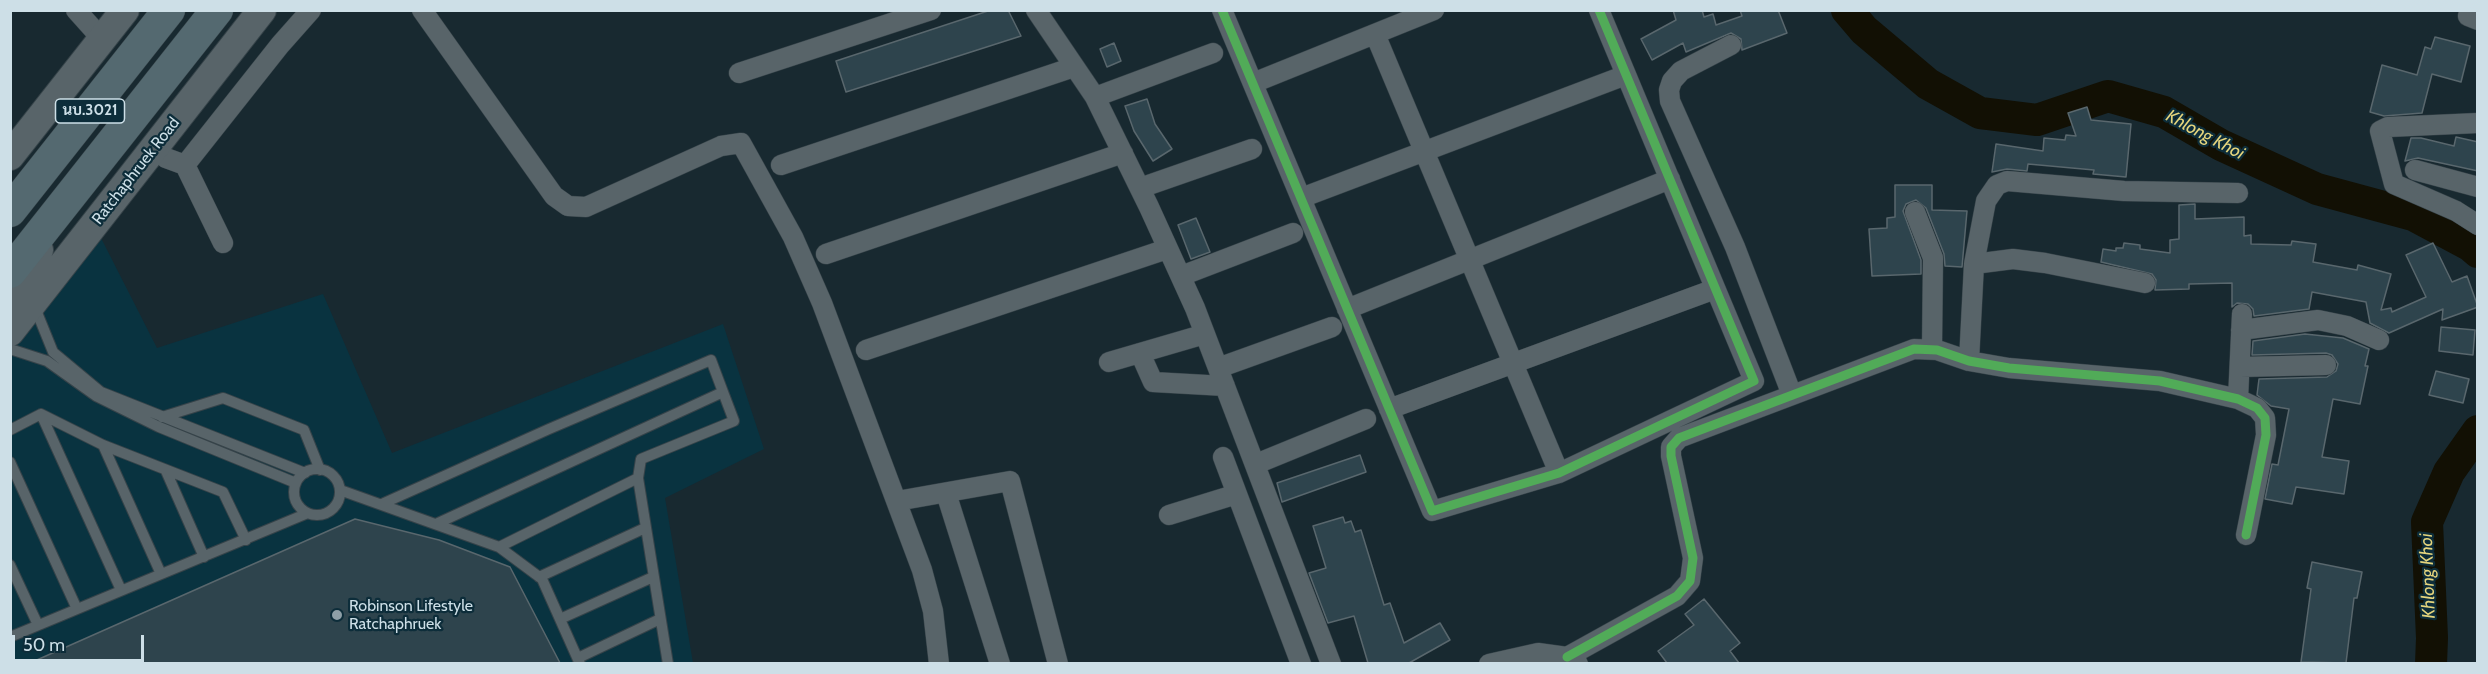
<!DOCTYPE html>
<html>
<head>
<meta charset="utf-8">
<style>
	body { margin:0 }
	#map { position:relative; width:2488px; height:674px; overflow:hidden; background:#182930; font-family:Cabin,sans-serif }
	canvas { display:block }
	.frame { position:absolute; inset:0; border:12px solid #cddfe7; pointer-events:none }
	.scale { position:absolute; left:12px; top:635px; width:132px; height:27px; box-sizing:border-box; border:3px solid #cddfe7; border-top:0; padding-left:8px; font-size:18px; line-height:21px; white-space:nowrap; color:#cddfe7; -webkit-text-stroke:4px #0d2d3a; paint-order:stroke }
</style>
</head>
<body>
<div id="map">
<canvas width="2488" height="674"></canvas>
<div class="frame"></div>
<div class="scale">50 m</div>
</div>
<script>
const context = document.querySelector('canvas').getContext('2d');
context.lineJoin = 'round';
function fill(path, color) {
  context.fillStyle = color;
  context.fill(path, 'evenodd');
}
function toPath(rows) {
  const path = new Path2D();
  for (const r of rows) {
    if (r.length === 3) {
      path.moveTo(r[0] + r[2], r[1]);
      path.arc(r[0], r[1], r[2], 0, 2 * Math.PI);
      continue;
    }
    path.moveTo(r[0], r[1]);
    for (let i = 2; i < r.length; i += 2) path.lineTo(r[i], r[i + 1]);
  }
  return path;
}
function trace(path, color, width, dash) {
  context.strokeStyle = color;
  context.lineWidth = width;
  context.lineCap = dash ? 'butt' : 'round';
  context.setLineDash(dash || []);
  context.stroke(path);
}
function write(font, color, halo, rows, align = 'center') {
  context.font = font + ' Cabin,Sarabun,sans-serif';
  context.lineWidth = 4.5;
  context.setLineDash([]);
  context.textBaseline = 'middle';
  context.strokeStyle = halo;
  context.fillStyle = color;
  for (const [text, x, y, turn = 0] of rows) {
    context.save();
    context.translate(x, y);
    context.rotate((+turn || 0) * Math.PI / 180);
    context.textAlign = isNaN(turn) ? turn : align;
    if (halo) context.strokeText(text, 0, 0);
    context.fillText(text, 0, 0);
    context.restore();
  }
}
const built = toPath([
	[101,238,157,348,323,294,392,453,723,324,764,449,665,498,693,663,11,664,11,350]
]);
const river = toPath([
	[1847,10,1864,30,1928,84,1980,113,2037,120,2108,96,2164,112,2221,145,2317,189,2413,215,2471,246,2478,252],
	[2431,664,2432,638,2427,522,2449,472,2478,431]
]);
const building = toPath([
	[991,10,1008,10,1021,36,846,92,836,61,991,10],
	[1673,10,1702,10,1704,17,1713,14,1716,25,1742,16,1740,10,1778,10,1787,33,1742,50,1741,39,1731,33,1686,52,1683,43,1652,60,1641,39,1676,20,1673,10],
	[2435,37,2470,46,2461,82,2432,74,2422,113,2384,116,2370,112,2382,65,2417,75,2425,47,2431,49,2435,37],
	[1114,43,1121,61,1107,67,1100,49,1114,43],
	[1147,99,1155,124,1172,149,1153,161,1134,131,1125,106,1147,99],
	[2087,107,2091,120,2131,124,2126,177,2093,174,2094,170,2028,164,2027,171,2007,169,1992,172,1996,144,2043,151,2044,138,2065,140,2066,135,2076,136,2068,113,2087,107],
	[2456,137,2478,142,2478,171,2418,158,2405,161,2411,138,2421,138,2454,146,2456,137],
	[1895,185,1932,185,1932,210,1967,211,1962,267,1945,266,1944,254,1926,208,1916,200,1906,204,1903,211,1921,260,1921,274,1872,276,1869,229,1887,228,1887,218,1895,217,1895,185],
	[2195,204,2195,219,2244,217,2244,236,2251,235,2251,244,2291,245,2292,241,2316,244,2313,262,2357,270,2358,265,2391,274,2381,310,2391,308,2392,312,2426,297,2406,255,2433,243,2452,282,2467,276,2478,307,2442,320,2443,309,2389,333,2370,323,2366,302,2312,292,2309,309,2254,316,2253,309,2248,304,2237,303,2232,307,2232,283,2189,284,2189,289,2155,290,2156,280,2152,274,2101,262,2103,249,2116,251,2116,248,2123,248,2124,243,2140,245,2140,249,2170,253,2170,240,2179,239,2179,205,2195,204],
	[1196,218,1210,252,1191,259,1178,225,1196,218],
	[2441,327,2475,330,2473,355,2439,351,2441,327],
	[2305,334,2343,338,2369,349,2365,366,2368,366,2360,404,2333,399,2322,457,2349,461,2344,494,2296,487,2292,504,2265,499,2272,464,2278,465,2289,409,2271,406,2257,395,2259,379,2327,377,2336,371,2338,364,2332,355,2326,353,2252,355,2253,341,2305,334],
	[2436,371,2469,379,2463,403,2429,395,2436,371],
	[1360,455,1366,472,1282,502,1277,483,1360,455],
	[1343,517,1345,523,1351,521,1355,532,1361,530,1384,605,1390,603,1404,643,1440,623,1450,640,1409,663,1368,663,1354,616,1328,623,1309,573,1326,568,1313,526,1343,517],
	[355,519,439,540,510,567,560,663,30,663,355,519],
	[2312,562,2362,572,2357,598,2354,598,2346,663,2301,662,2311,589,2307,588,2312,562],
	[1704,599,1740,643,1730,651,1739,663,1667,663,1658,651,1694,625,1685,614,1704,599]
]);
const lane = toPath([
	[34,305,53,352,101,392,305,473],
	[10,349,47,361,96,396,159,427,296,483],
	[41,414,121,590],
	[162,417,223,398,304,430,320,470],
	[10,430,41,414,103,445,223,492,246,540],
	[103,445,161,574],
	[10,462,77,609],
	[317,492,23],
	[166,471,204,557],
	[638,478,668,664],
	[340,490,499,547,542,579,580,664],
	[384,503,549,429,711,360,723,392,438,523],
	[499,547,638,478,641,459,734,421,723,392],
	[10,565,38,625],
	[539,577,645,528],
	[560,619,653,577],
	[10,637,308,513],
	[578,658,660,619]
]);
const street = toPath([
	[76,10,102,39],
	[422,10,554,196,568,206,586,207,721,146,741,143,793,237,822,303,922,570,933,611,939,664],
	[1036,10,1095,97,1149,207,1195,308,1331,664],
	[1222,10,1432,511,1559,473,1754,381,1599,10],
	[2468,16,2478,20],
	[1375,34,1559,473],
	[1731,45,1681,71,1672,81,1669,90,1670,101,1735,247,1792,395],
	[739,73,931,10],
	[1253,83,1434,10],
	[1095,97,1213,53],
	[2478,123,2388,127,2380,131,2394,184,2456,211,2478,225],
	[155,148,166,158,185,165,280,45,311,10],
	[185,165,223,243],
	[781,165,1074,67],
	[2415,170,2478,187],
	[1140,188,1252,149],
	[1301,198,1626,75],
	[1915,212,1933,258,1932,349],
	[826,254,1123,153],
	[1974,264,2013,259,2045,263,2145,283],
	[1181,276,1293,233],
	[1347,309,1670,179],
	[2241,330,2318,320,2347,326,2379,340],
	[866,350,1167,249],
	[1140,353,1153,382,1225,386],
	[1969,361,1974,264,1986,201,1997,185,2007,181,2124,191,2238,193],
	[1109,362,1205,334],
	[2240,367,2326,365],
	[1218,368,1332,327],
	[2238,399,2242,314],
	[1389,409,1715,289],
	[1223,457,1301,664],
	[1256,464,1366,419],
	[946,493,1000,664],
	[897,501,1010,481,1058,664],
	[1169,515,1237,494],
	[1567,657,1677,596,1690,581,1693,558,1671,456,1671,447,1679,438,1914,349,1937,350,1969,361,2009,368,2160,381,2238,399,2257,408,2265,418,2266,435,2246,535],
	[1489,664,1538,653,1567,657,1578,664]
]);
const secondary = toPath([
	[10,156,125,10],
	[10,301,39,250],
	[10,332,262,10]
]);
const primary = toPath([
	[10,211,169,10],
	[10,272,217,10]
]);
const cycleway = toPath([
	[1222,10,1432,511,1559,473,1754,381,1599,10],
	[1567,657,1677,596,1690,581,1693,558,1671,456,1671,447,1679,438,1914,349,1937,350,1969,361,2009,368,2160,381,2238,399,2257,408,2265,418,2266,435,2246,535]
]);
const markers = [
	[337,615,6,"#8e9fa7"]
];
const shields = [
	[90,111,69]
];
const shieldNames = [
	["นบ.3021",90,111]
];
const streetNames = [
	["Ratchaphruek Road",136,171,-52]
];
const poiNames = [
	["Robinson Lifestyle",349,606],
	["Ratchaphruek",349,624]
];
const waterNames = [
	["Khlong Khoi",2205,135,28],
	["Khlong Khoi",2428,576,-92]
];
fill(built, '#093340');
trace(river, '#121004', 32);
fill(building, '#2e444d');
trace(building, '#59676d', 1.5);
trace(lane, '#364349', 12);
trace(street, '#364349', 21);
trace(secondary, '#364349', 30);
trace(primary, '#364349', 33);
trace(lane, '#586469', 10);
trace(street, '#586469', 20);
trace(secondary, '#586469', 28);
trace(primary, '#546970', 32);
trace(cycleway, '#51ab58', 9);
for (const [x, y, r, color] of markers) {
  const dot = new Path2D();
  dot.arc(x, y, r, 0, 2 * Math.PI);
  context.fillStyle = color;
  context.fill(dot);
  trace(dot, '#0d2d3a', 2);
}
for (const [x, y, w] of shields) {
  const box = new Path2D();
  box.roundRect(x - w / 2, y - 12, w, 24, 4.5);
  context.fillStyle = '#0d2d3a';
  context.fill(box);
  trace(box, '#cddfe7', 1.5);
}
write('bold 15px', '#cddfe7', null, shieldNames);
write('16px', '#cddfe7', '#0d2d3a', streetNames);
write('16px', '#cddfe7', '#0d2d3a', poiNames, 'left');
write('italic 18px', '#e5d57d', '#0d2d3a', waterNames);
</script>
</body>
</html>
